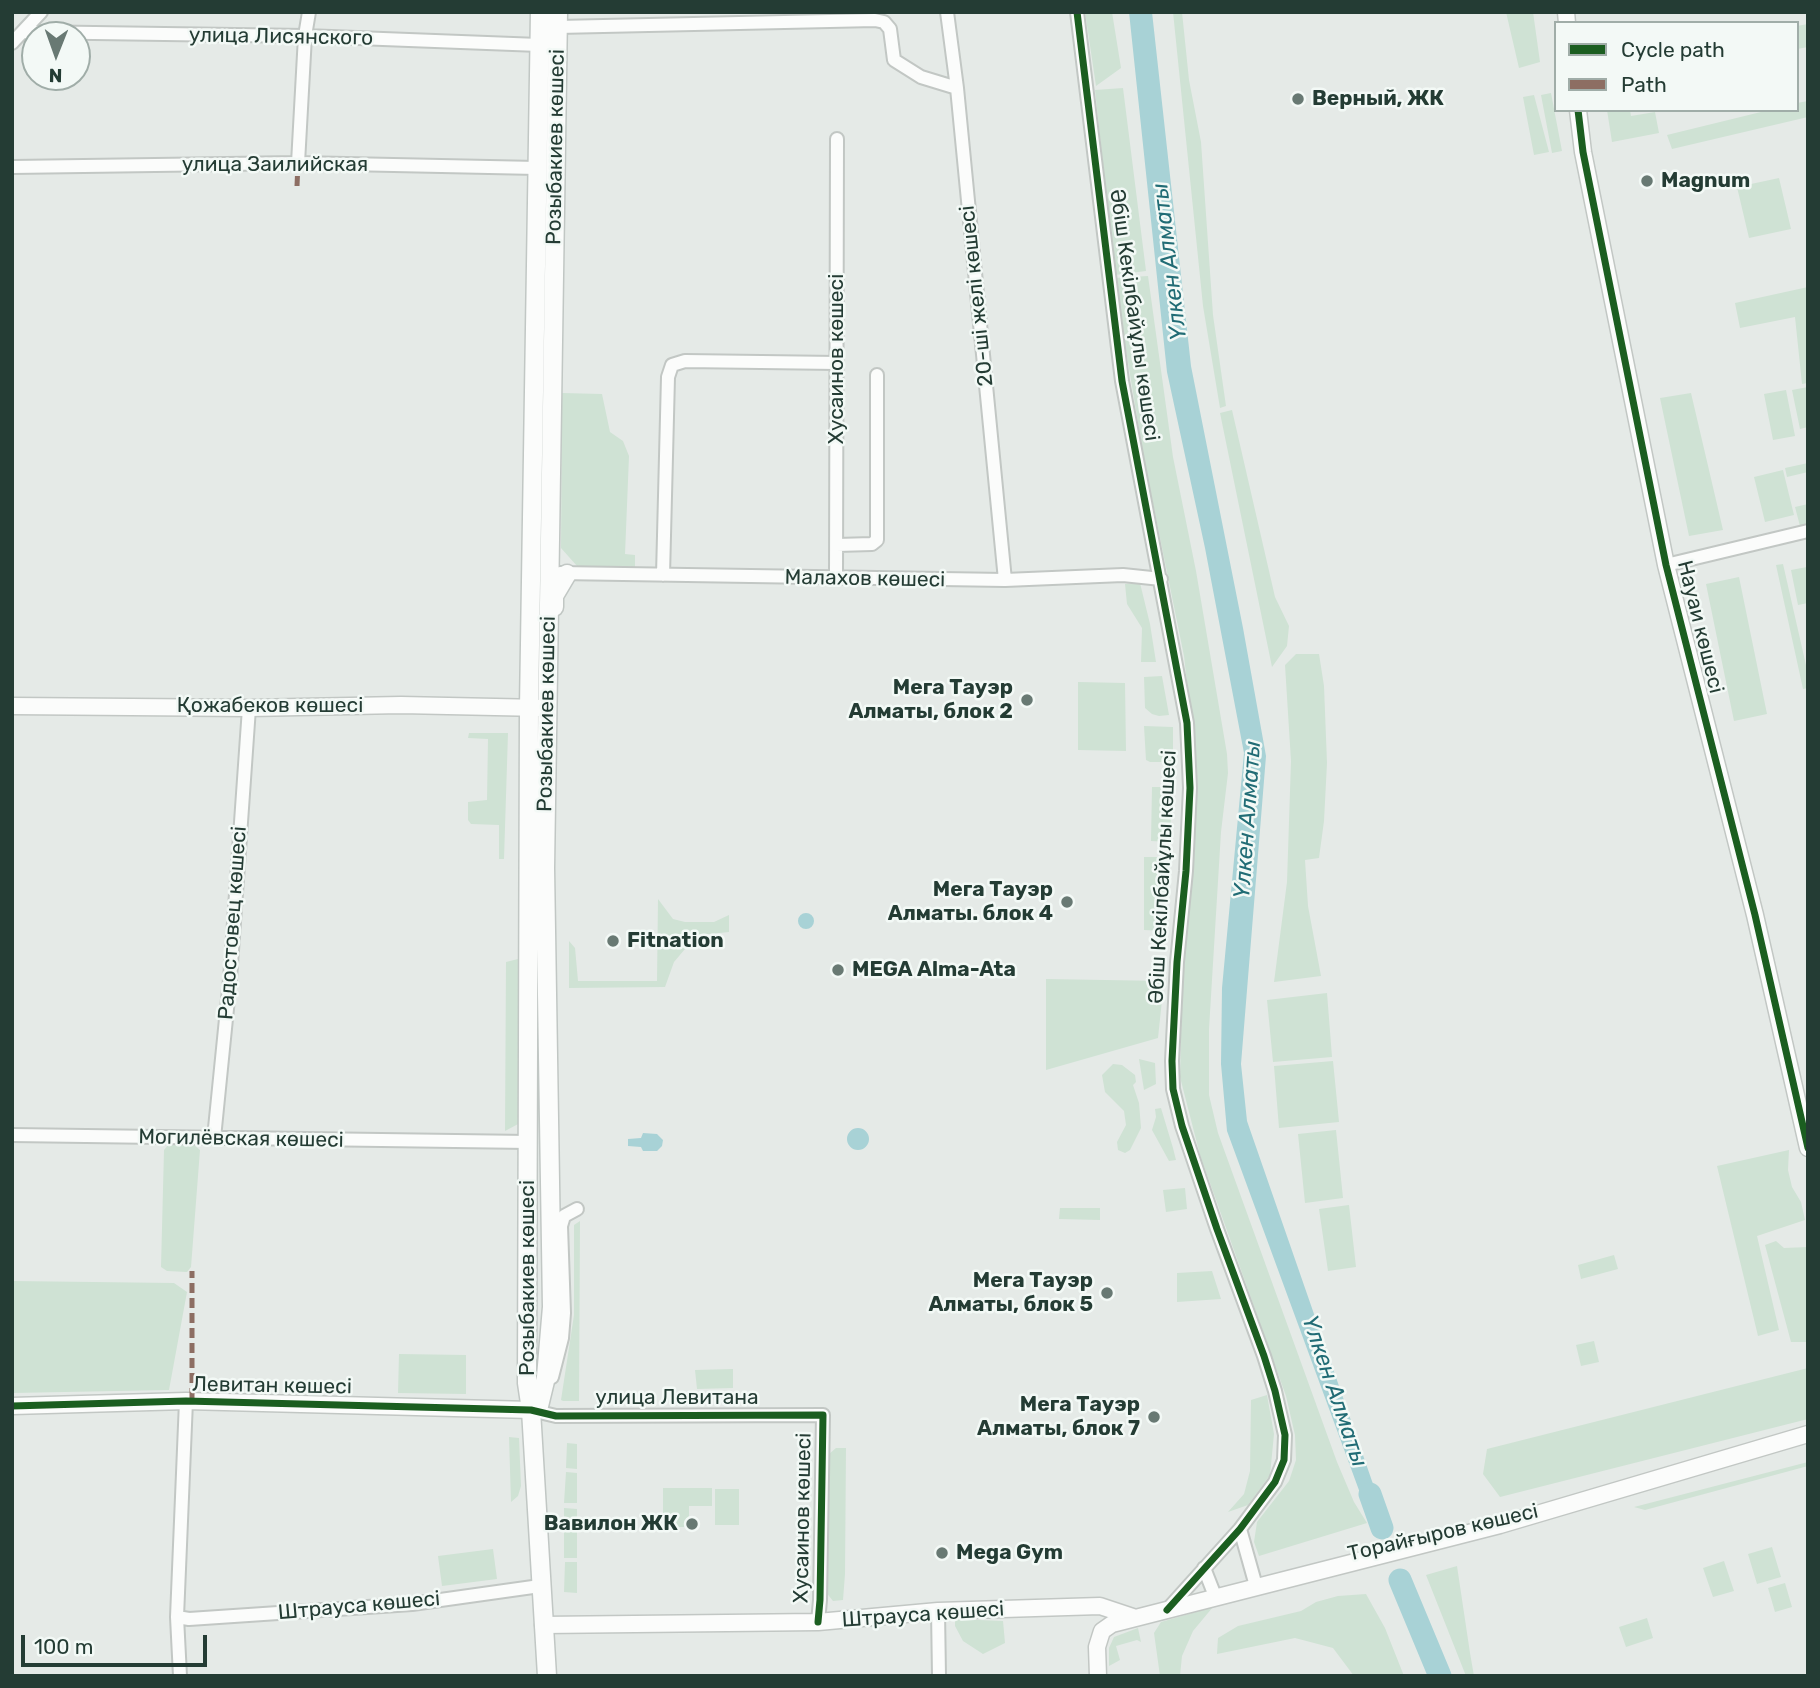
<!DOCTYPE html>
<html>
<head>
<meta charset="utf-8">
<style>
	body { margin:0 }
	#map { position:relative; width:1820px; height:1688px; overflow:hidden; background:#e5eae7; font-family:Rubik,sans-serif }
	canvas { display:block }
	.frame { position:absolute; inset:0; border:14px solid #243c34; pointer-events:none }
	.legend { position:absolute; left:1554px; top:21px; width:245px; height:91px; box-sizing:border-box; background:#f3f9f6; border:2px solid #a0ada8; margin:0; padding:9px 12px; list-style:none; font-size:21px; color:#243c34 }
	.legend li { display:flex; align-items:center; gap:14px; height:35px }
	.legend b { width:35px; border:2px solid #a0ada8 }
	.north { position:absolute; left:21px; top:21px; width:70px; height:70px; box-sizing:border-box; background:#f3f9f6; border:2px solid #a0ada8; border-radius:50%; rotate:181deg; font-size:19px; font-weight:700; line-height:28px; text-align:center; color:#243c34 }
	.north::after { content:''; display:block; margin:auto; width:24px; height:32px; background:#687973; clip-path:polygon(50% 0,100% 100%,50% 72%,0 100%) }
	.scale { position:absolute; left:21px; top:1635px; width:186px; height:32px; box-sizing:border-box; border:4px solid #243c34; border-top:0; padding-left:9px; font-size:21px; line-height:24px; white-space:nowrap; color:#243c34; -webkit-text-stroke:5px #f3f9f6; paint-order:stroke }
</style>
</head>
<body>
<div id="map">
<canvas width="1820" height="1688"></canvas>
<div class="frame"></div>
<ul class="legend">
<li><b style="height:9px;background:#1b5e20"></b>Cycle path</li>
<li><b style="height:9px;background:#8d6e63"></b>Path</li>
</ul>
<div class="north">N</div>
<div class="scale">100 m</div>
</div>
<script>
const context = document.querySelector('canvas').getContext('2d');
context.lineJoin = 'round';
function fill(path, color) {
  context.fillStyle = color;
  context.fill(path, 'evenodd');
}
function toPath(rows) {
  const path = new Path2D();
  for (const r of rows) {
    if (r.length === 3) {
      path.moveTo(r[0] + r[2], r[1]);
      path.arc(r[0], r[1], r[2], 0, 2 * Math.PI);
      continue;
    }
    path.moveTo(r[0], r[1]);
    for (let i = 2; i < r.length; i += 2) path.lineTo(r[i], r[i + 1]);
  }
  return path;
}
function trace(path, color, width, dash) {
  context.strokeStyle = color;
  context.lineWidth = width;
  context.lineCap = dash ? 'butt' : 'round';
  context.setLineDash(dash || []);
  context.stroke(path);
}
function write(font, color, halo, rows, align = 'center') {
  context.font = font + ' Rubik,sans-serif';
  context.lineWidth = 5;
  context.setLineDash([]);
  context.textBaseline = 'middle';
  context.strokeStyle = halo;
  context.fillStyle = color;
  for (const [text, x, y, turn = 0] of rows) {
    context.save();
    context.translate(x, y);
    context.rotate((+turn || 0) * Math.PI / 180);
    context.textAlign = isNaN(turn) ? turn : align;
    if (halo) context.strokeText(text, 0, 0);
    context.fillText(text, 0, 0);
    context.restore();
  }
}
const green = toPath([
	[1085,12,1112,12,1121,68,1096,86],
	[1173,12,1182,12,1189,80,1201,142,1213,315,1226,406,1220,408,1203,306],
	[1506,12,1533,12,1540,62,1519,68],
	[1808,24,1808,47,1797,49,1797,26],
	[1123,88,1146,271,1115,275,1095,90],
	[1551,93,1562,151,1552,153,1541,95],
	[1534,95,1549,152,1534,155,1523,97],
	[1808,101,1808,117,1672,149,1667,135,1769,110,1797,110,1797,103],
	[1607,110,1630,110,1631,116,1655,112,1659,133,1612,142],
	[1779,178,1791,229,1749,238,1737,187],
	[1148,276,1173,457,1196,571,1227,754,1228,773,1221,832,1209,1029,1209,1095,1218,1133,1337,1462,1354,1502,1367,1523,1259,1556,1254,1542,1257,1522,1289,1481,1296,1460,1295,1435,1286,1396,1200,1155,1180,1077,1182,995,1196,805,1196,765,1184,656,1144,459,1114,278],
	[1808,287,1808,383,1802,384,1795,317,1740,328,1735,303],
	[1808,387,1808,427,1800,429,1792,390],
	[1786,390,1795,436,1773,440,1764,394],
	[562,393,602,394,610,432,623,441,629,456,625,554,635,555,635,567,577,566,561,548],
	[1691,393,1723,530,1689,536,1660,398],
	[1232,410,1275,597,1289,626,1287,646,1272,667,1220,413],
	[1808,463,1808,472,1787,477,1785,468],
	[1783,470,1794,515,1765,522,1754,477],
	[1808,504,1808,524,1800,526,1795,507],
	[1783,564,1808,674,1808,688,1803,689,1776,565],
	[1807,567,1808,603,1798,605,1791,570],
	[1739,577,1767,714,1734,721,1706,584],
	[1140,583,1150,624,1156,662,1141,662,1142,628,1127,604,1125,584],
	[1296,654,1319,654,1324,686,1327,763,1324,821,1319,858,1305,860,1308,906,1321,976,1274,982,1287,882,1291,761,1285,665],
	[1162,676,1169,715,1159,716,1152,714,1145,708,1144,677],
	[1078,682,1125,683,1126,751,1078,750],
	[1144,726,1173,727,1173,762,1150,762,1146,760],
	[469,733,508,733,504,859,499,859,499,825,471,824,468,820,468,802,487,800,488,739,468,738],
	[1152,787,1172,787,1170,842,1151,841],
	[1144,857,1169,857,1165,931,1144,930],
	[658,899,673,919,685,922,714,922,729,915,729,932,701,935,685,949,674,962,665,987,569,988,569,941,575,948,578,981,657,981],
	[518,959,520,1123,505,1131,506,962],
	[1046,979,1164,981,1158,1038,1046,1070],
	[1327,993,1332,1057,1273,1062,1267,1000],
	[1139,1059,1155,1063,1156,1084,1144,1090],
	[1333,1061,1339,1122,1279,1128,1274,1066],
	[1113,1064,1122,1065,1135,1075,1136,1082,1133,1085,1139,1103,1141,1128,1130,1150,1125,1153,1118,1150,1117,1142,1126,1125,1124,1111,1105,1092,1102,1075],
	[1161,1108,1173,1148,1176,1160,1169,1161,1152,1130,1156,1117,1155,1109],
	[1336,1130,1343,1198,1305,1203,1298,1134],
	[168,1145,194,1145,200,1150,191,1267,187,1272,167,1271,161,1267,164,1150],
	[1789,1150,1788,1170,1792,1187,1801,1202,1805,1220,1757,1236,1779,1330,1758,1336,1717,1166],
	[1185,1188,1187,1209,1166,1212,1163,1190],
	[1349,1205,1356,1267,1328,1271,1319,1209],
	[1060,1208,1100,1208,1100,1220,1059,1219],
	[580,1221,579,1401,563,1401,561,1400,574,1315,574,1225],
	[1776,1241,1784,1248,1808,1247,1808,1342,1791,1342,1765,1245],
	[1614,1255,1618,1269,1581,1279,1578,1265],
	[1212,1271,1221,1299,1177,1302,1177,1273],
	[12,1281,174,1283,187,1292,169,1390,12,1393],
	[1594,1341,1599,1362,1581,1366,1576,1345],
	[399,1354,466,1355,466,1394,398,1393],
	[1808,1368,1808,1419,1500,1497,1483,1474,1487,1449],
	[733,1369,733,1388,697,1389,695,1370],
	[1267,1395,1274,1434,1270,1475,1248,1505,1228,1512,1244,1494,1250,1471,1251,1400],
	[509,1437,519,1438,521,1486,518,1496,511,1502],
	[567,1443,577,1444,577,1469,566,1468],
	[836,1448,846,1448,845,1574,843,1600,833,1601,825,1591,829,1454],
	[1808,1462,1808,1466,1645,1510,1634,1507],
	[566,1472,577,1473,577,1503,564,1503],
	[663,1488,712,1488,712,1506,689,1506,689,1527,663,1527],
	[715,1489,739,1489,739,1525,715,1525],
	[564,1508,577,1509,577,1558,564,1558],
	[1772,1547,1781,1577,1757,1584,1748,1554],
	[493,1549,497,1579,442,1586,438,1556],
	[1724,1561,1734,1591,1713,1597,1703,1568],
	[565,1562,577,1562,577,1593,564,1592],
	[1457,1566,1470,1653,1474,1676,1466,1676,1426,1575],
	[1785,1583,1792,1607,1775,1612,1768,1588],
	[1366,1594,1385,1628,1404,1676,1354,1676,1333,1648,1295,1638,1217,1654,1218,1638,1238,1626,1301,1611,1316,1602,1338,1596],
	[1213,1607,1193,1631,1182,1656,1180,1676,1160,1676,1154,1633,1161,1622],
	[1647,1618,1653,1638,1626,1647,1619,1627],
	[955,1619,1003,1621,1005,1643,983,1654,963,1641,955,1626],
	[1138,1628,1141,1642,1137,1640,1116,1646,1120,1660,1109,1666,1109,1648,1114,1637]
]);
const water = toPath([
	[1129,12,1152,12,1191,366,1243,628,1266,756,1241,1064,1247,1121,1381,1507,1379,1521,1367,1512,1227,1131,1221,1064,1222,988,1244,753,1205,548,1167,372],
	[806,921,8],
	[858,1139,11],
	[643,1133,657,1134,663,1140,662,1146,657,1151,643,1151,641,1147,628,1146,628,1139,641,1138],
	[1405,1591,1414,1601,1447,1676,1432,1676,1402,1605]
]);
const river = toPath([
	[1370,1494,1382,1528],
	[1400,1580,1440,1676]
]);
const minor = toPath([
	[947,12,957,88,1005,580],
	[1077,12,1122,381,1187,723,1190,788,1186,871,1177,962,1172,1061,1173,1089,1182,1126,1217,1229,1264,1356,1275,1391,1285,1435,1284,1460,1275,1482,1240,1529,1167,1610],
	[558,27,875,20,884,22,890,29,894,60,921,77,957,88],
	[24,32,305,36,539,45],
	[12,43,41,12],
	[298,163,305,36,309,12],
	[12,167,298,163,537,168],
	[837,545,872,544,877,540,877,375],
	[1666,565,1808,531],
	[560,573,1005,580,1123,575,1161,579],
	[663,575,668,377,672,365,685,361,837,363],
	[836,578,837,139],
	[12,1135,529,1142],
	[214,1138,230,979,249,708],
	[552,1377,562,1338,564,1313,561,1226,564,1216,577,1209],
	[531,1410,556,1416,823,1415,820,1600,818,1622],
	[1240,1529,1256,1586],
	[1204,1568,1215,1596],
	[938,1611,939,1676],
	[177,1617,189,1619,412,1604,540,1586],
	[180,1676,177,1617,186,1401]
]);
const tertiary = toPath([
	[1566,12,1567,23],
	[1578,110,1583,152,1666,565,1755,915,1808,1148],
	[12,706,249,708,401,705,542,708],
	[12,1406,186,1401,531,1410],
	[543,1625,818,1622,938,1611,1100,1606,1133,1617],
	[1098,1676,1097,1647,1102,1631,1112,1624,1500,1525,1808,1434]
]);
const secondary = toPath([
	[540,12,529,707,527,1383,531,1410,547,1676],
	[554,607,554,596,567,574],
	[531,1410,539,1406,546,1377,552,1307,545,868,558,12]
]);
const quiet = toPath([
	[297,186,298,163],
	[192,1398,192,1271]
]);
const cycleway = toPath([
	[1077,12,1122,381,1187,723,1190,788,1186,871,1177,962,1172,1061,1173,1089,1182,1126,1217,1229,1264,1356,1275,1391,1285,1435,1284,1460,1275,1482,1240,1529,1167,1610],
	[1578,110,1583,152,1666,565,1755,915,1808,1148],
	[12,1406,186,1401,531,1410,556,1416,823,1415,820,1600,818,1622]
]);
const markers = [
	[1298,99,7,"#687973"],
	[1647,181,7,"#687973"],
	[1027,700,7,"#687973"],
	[1067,902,7,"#687973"],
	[613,941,7,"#687973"],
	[838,970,7,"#687973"],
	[1107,1293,7,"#687973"],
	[1154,1417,7,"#687973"],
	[692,1524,7,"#687973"],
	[942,1553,7,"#687973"]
];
const streetNames = [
	["улица Лисянского",281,37,1],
	["Розыбакиев көшесі",556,147,-89],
	["улица Заилийская",275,165],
	["20-ші желі көшесі",977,296,-96],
	["Әбіш Кекілбайұлы көшесі",1134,315,82],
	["Хусаинов көшесі",837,359,-90],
	["Малахов көшесі",865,579,1],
	["Науаи көшесі",1700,627,76],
	["Қожабеков көшесі",270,706],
	["Розыбакиев көшесі",547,714,-89],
	["Әбіш Кекілбайұлы көшесі",1163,877,-87],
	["Радостовец көшесі",233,923,-86],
	["Могилёвская көшесі",241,1139,1],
	["Розыбакиев көшесі",528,1278,-90],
	["Левитан көшесі",272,1386,1],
	["улица Левитана",677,1398],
	["Хусаинов көшесі",803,1518,-89],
	["Торайғыров көшесі",1443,1533,-13],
	["Штрауса көшесі",359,1606,-5],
	["Штрауса көшесі",923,1615,-4]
];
const poiNames = [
	["Верный, ЖК",1312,99],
	["Magnum",1661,181],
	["Мега Тауэр",1013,688,"right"],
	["Алматы, блок 2",1013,712,"right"],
	["Мега Тауэр",1053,890,"right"],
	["Алматы. блок 4",1053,914,"right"],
	["Fitnation",627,941],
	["MEGA Alma-Ata",852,970],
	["Мега Тауэр",1093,1281,"right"],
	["Алматы, блок 5",1093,1305,"right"],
	["Мега Тауэр",1140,1405,"right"],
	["Алматы, блок 7",1140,1429,"right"],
	["Вавилон ЖК",678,1524,"right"],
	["Mega Gym",956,1553]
];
const waterNames = [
	["Үлкен Алматы",1170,262,-97],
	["Үлкен Алматы",1248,820,-86],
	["Үлкен Алматы",1334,1391,71]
];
fill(green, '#cfe2d4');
fill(water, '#a8d2d6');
trace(river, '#a8d2d6', 23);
trace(minor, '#c2c7c4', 16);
trace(tertiary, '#c2c7c4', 19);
trace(secondary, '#c1c7c4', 21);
trace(minor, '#fbfcfb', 12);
trace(tertiary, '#fbfcfb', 16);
trace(secondary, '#fbfcfb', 18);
trace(quiet, '#8d6e63', 5, [10, 5]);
trace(cycleway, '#1b5e20', 7);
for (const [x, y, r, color] of markers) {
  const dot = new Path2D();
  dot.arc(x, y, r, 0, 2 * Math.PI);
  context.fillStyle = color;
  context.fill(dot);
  trace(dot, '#f3f9f6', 2.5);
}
write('21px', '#243c34', '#f3f9f6', streetNames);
write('bold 21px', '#243c34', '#f3f9f6', poiNames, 'left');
write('italic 23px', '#216c75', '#f3f9f6', waterNames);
</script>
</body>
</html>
